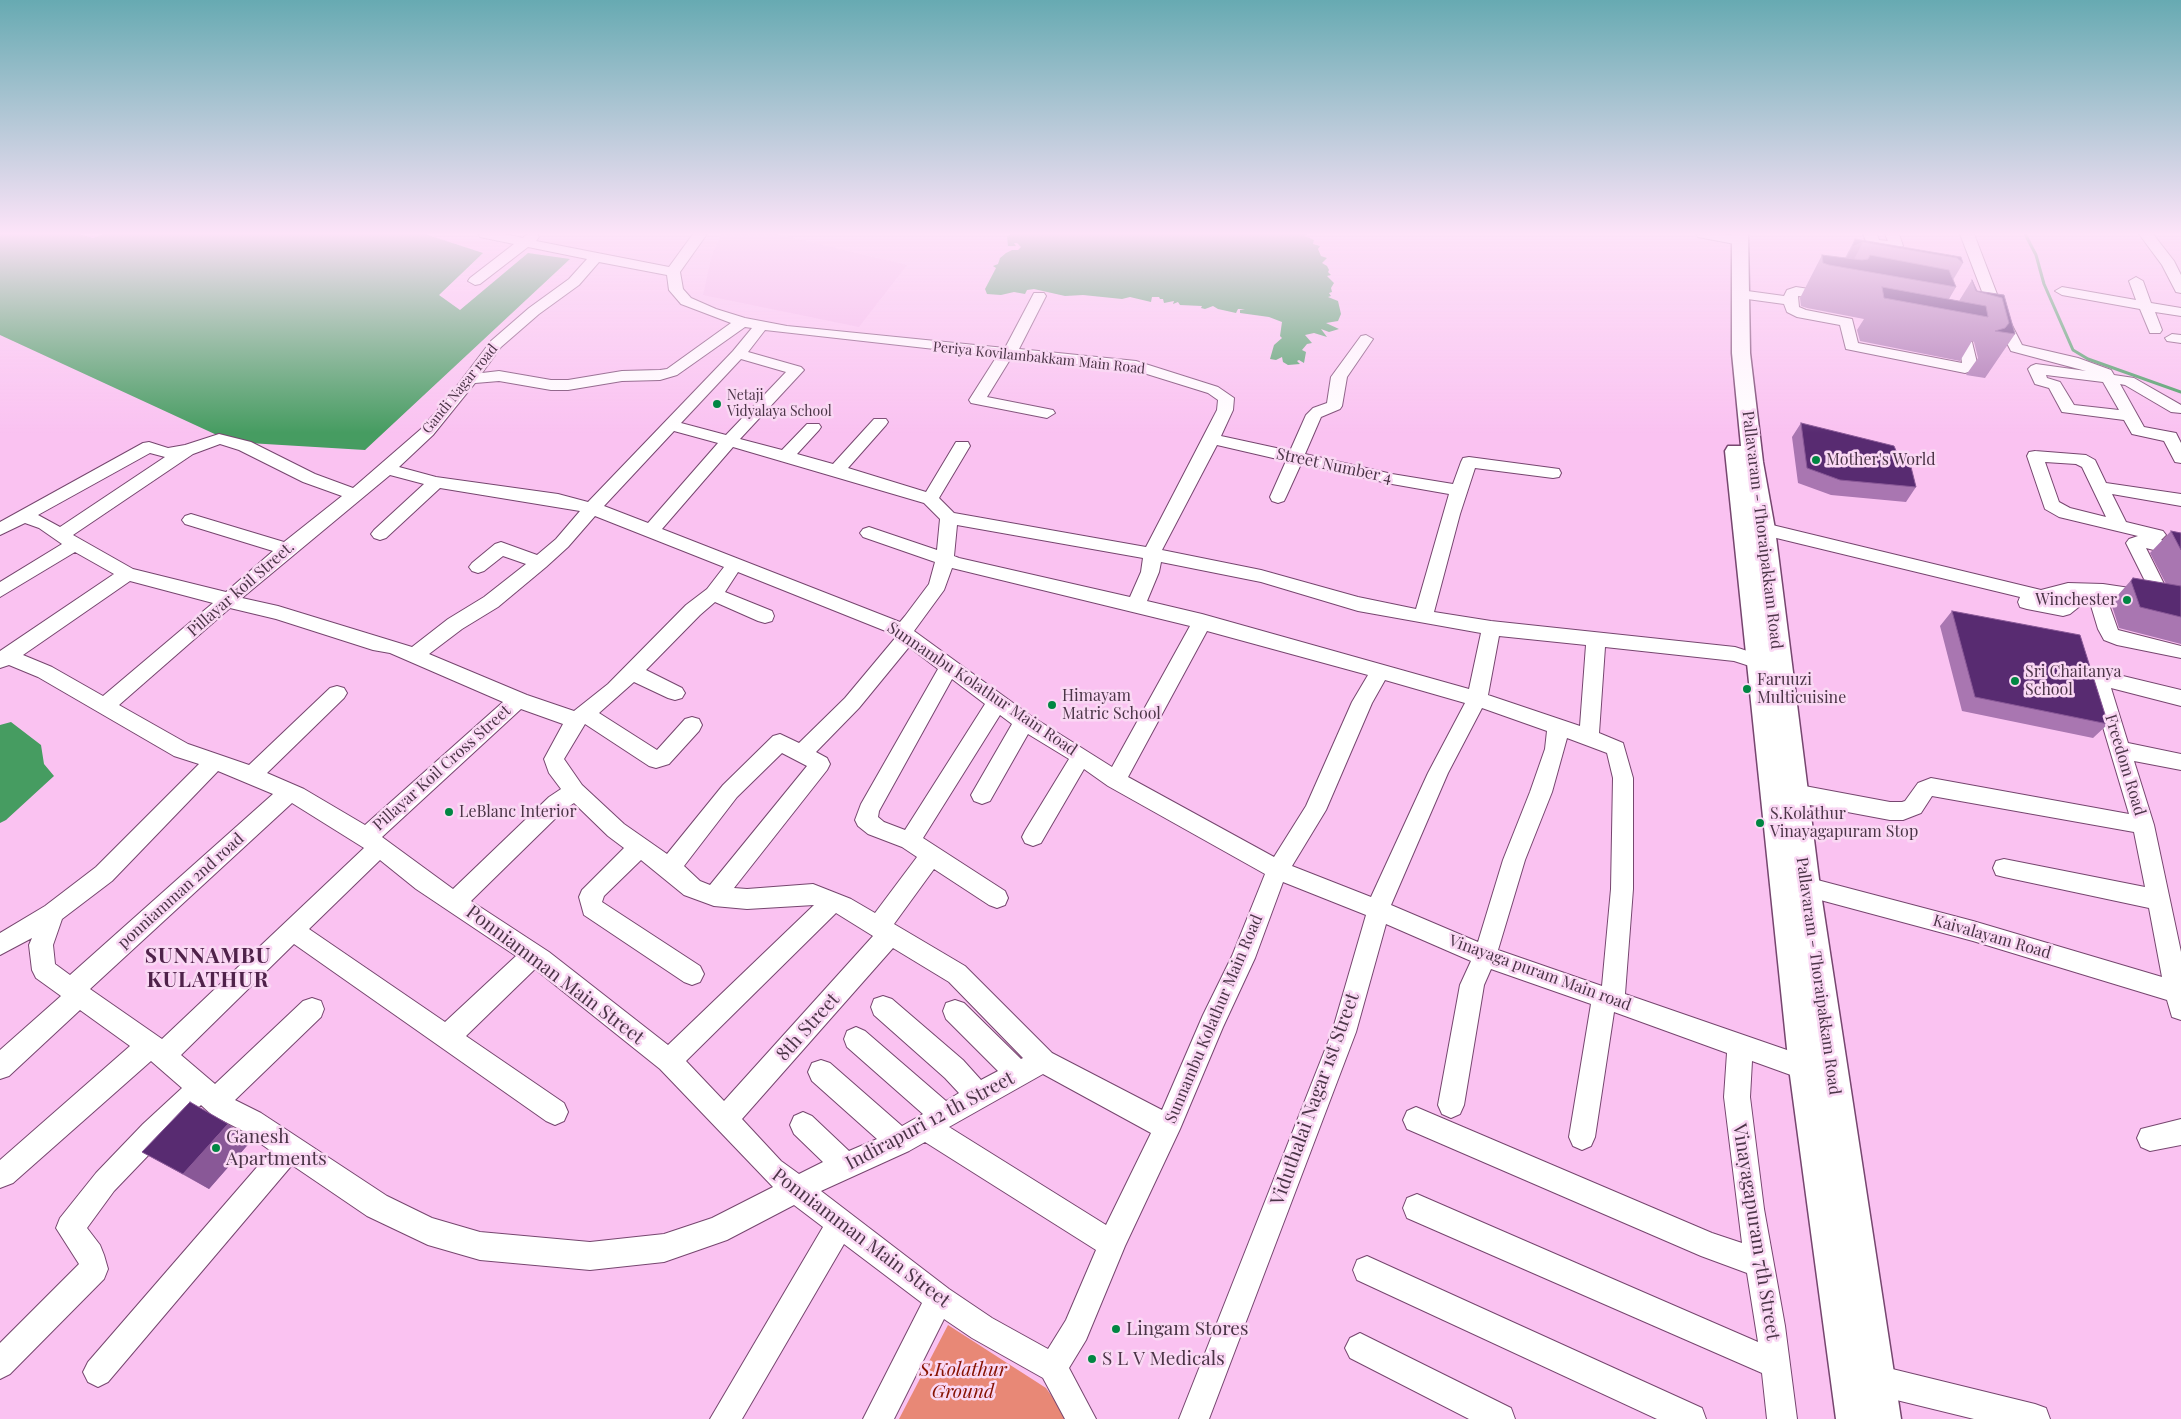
<!DOCTYPE html>
<html>
<head>
<meta charset="utf-8">
<style>
	body { margin:0 }
	canvas { display:block; background:#fac2f1 }
</style>
</head>
<body>
<canvas width="2181" height="1419"></canvas>
<script>
const context = document.querySelector('canvas').getContext('2d');
context.lineJoin = 'round';
function fill(path, color) {
  context.fillStyle = color;
  context.fill(path, 'evenodd');
}
function toPath(rows) {
  const path = new Path2D();
  for (const r of rows) {
    path.moveTo(r[0], r[1]);
    for (let i = 2; i < r.length; i += 2) path.lineTo(r[i], r[i + 1]);
  }
  return path;
}
function trace(path, color, width, dash) {
  context.strokeStyle = color;
  context.lineWidth = width;
  context.lineCap = dash ? 'butt' : 'round';
  context.setLineDash(dash || []);
  context.stroke(path);
}
function write(font, color, halo, rows, align = 'center') {
  context.font = font + ' "Playfair Display",serif';
  context.lineWidth = 5;
  context.setLineDash([]);
  context.textBaseline = 'middle';
  context.strokeStyle = halo;
  context.fillStyle = color;
  for (const [text, x, y, turn = 0] of rows) {
    context.save();
    context.translate(x, y);
    context.rotate((+turn || 0) * Math.PI / 180);
    context.textAlign = isNaN(turn) ? turn : align;
    if (halo) context.strokeText(text, 0, 0);
    context.fillText(text, 0, 0);
    context.restore();
  }
}
const built = toPath([
	[721,234,776,234,907,265,859,327,703,295,712,255]
]);
const green = toPath([
	[948,1325,1046,1388,1068,1419,899,1419]
]);
const water = toPath([
	[0,234,79,234,93,238,103,234,425,234,483,253,439,295,460,310,528,253,570,259,365,450,232,442,0,335],
	[1011,234,1308,234,1305,236,1314,240,1313,244,1320,246,1318,249,1321,256,1327,258,1322,263,1327,266,1329,270,1328,272,1331,275,1327,276,1334,283,1331,288,1332,292,1329,293,1331,296,1328,297,1338,301,1341,314,1338,321,1326,323,1339,329,1329,332,1321,329,1327,337,1314,333,1305,335,1312,343,1307,344,1302,350,1306,352,1304,363,1299,360,1297,361,1300,364,1288,365,1283,362,1282,357,1276,360,1270,359,1274,345,1282,338,1280,336,1282,322,1269,317,1240,313,1240,310,1245,309,1238,309,1236,313,1218,309,1213,306,1205,309,1201,308,1202,306,1180,305,1178,302,1173,304,1174,301,1164,303,1163,299,1160,299,1159,297,1152,297,1151,302,1130,297,1122,299,1083,295,1065,296,1034,289,1027,290,1025,294,1014,292,1001,295,987,294,985,289,996,268,993,266,998,264,1000,258,1006,253,1012,250,1018,250,1021,247,1017,243,1014,243,1016,246,1008,246,1007,236],
	[11,722,41,745,44,764,54,776,6,820,0,823,0,725]
]);
const stream = toPath([
	[2025,234,2036,255,2044,284,2073,350,2088,359,2181,392]
]);
const minor = toPath([
	[478,234,505,234,523,238,527,234,537,234,539,237,536,241,669,267,693,234,707,234,680,272,683,289,691,298,716,309,745,318,787,326,1005,348,1034,293,1044,293,1046,296,1019,349,1136,361,1218,387,1234,398,1233,410,1221,436,1290,451,1306,415,1313,408,1327,403,1331,377,1361,336,1366,335,1373,339,1347,377,1342,406,1340,409,1321,417,1305,454,1392,474,1453,484,1461,462,1463,458,1469,457,1559,469,1561,473,1559,477,1553,478,1475,468,1460,514,1434,612,1491,621,1735,647,1766,657,1769,662,1766,667,1759,669,1734,661,1605,647,1599,733,1623,743,1633,778,1633,889,1625,994,1813,1059,1822,1062,1826,1071,1822,1080,1813,1083,1752,1061,1750,1097,1764,1209,1785,1326,1797,1419,1767,1419,1762,1373,1407,1218,1403,1208,1407,1198,1417,1194,1758,1342,1747,1273,1701,1256,1407,1129,1403,1120,1407,1111,1416,1107,1712,1233,1742,1243,1724,1097,1727,1053,1614,1012,1595,1137,1591,1146,1582,1150,1573,1146,1569,1137,1591,1004,1491,969,1484,985,1464,1105,1460,1114,1451,1118,1442,1114,1438,1105,1460,985,1471,961,1386,924,1356,1032,1209,1419,1179,1419,1332,1032,1366,915,1283,882,1255,958,1223,1027,1180,1129,1125,1246,1086,1340,1069,1368,1096,1419,1065,1419,1043,1378,972,1338,944,1319,894,1419,863,1419,922,1303,844,1244,742,1419,710,1419,823,1227,794,1205,727,1240,664,1262,590,1270,480,1260,428,1245,367,1216,292,1165,108,1382,98,1387,88,1382,83,1372,88,1362,271,1151,243,1131,212,1115,201,1105,161,1142,114,1191,87,1228,100,1245,104,1255,108,1269,104,1279,10,1374,0,1379,0,1343,79,1264,56,1228,60,1218,96,1173,143,1124,182,1088,151,1061,13,1183,0,1188,0,1160,130,1046,80,1010,9,1076,0,1079,0,1050,61,996,36,978,32,970,29,945,32,938,0,955,0,933,45,906,96,867,199,764,174,756,38,677,9,665,0,668,0,651,114,574,75,552,0,597,0,582,62,544,39,528,25,523,0,535,0,522,143,443,149,442,168,448,185,445,219,434,251,442,315,474,353,488,421,429,444,403,491,341,529,308,569,279,587,259,528,247,480,284,475,285,468,281,470,278,514,244,480,237,478,234],
	[599,262,667,275,669,290,681,304,731,323,667,369,660,370,622,371,568,380,551,380,499,371,482,373,501,347,539,314,579,285,599,262],
	[745,327,752,328,733,351,588,502,558,494,436,477,399,467,433,435,475,383,499,381,551,390,568,390,622,381,660,380,677,375,745,327],
	[765,330,997,356,969,400,971,403,1047,418,1055,413,1053,410,987,397,1011,358,1134,370,1208,393,1218,400,1217,410,1146,547,954,513,939,498,970,446,968,442,956,442,926,492,848,468,886,425,888,422,886,419,874,419,833,464,797,454,819,430,821,427,819,424,807,424,782,450,740,439,804,370,801,367,748,352,765,330],
	[741,359,786,372,726,435,681,423,741,359],
	[674,431,718,443,648,523,604,506,674,431],
	[220,444,239,450,303,482,342,496,284,542,191,514,185,516,182,520,185,524,273,551,226,592,133,569,73,535,193,454,220,444],
	[1217,445,1286,461,1270,497,1272,501,1278,503,1284,501,1286,497,1301,464,1392,484,1449,494,1416,609,1358,597,1261,570,1162,550,1217,445],
	[733,447,924,503,940,519,937,550,869,527,863,529,860,533,863,537,935,562,929,584,905,616,900,622,662,529,733,447],
	[150,453,165,457,60,527,38,515,150,453],
	[390,475,424,484,374,530,371,534,374,538,380,540,386,538,440,488,580,511,556,539,537,555,501,542,495,544,472,563,469,567,472,571,478,573,484,571,503,556,526,564,484,597,448,619,412,647,278,606,242,598,390,475],
	[595,516,724,567,707,589,686,605,608,684,574,711,527,695,429,654,462,629,498,607,546,567,568,547,595,516],
	[957,525,1143,558,1141,572,1130,597,959,558,954,556,957,525],
	[1161,562,1261,582,1358,611,1481,633,1469,689,1202,614,1147,601,1159,572,1161,562],
	[952,568,1190,626,1112,767,1031,716,914,631,944,590,952,568],
	[738,572,888,632,896,637,845,698,799,743,780,734,773,736,723,785,667,854,624,824,582,785,564,759,585,724,649,766,656,768,669,764,699,731,702,725,699,719,692,717,685,719,657,750,599,713,634,682,668,698,675,700,682,698,685,693,682,688,646,670,700,615,715,602,758,621,765,623,772,621,774,616,772,611,725,592,738,572],
	[130,581,213,603,103,696,52,667,23,655,130,581],
	[230,608,276,619,373,650,390,653,503,702,365,825,304,789,267,773,344,698,347,693,344,688,337,686,330,688,249,765,188,744,119,705,230,608],
	[1207,631,1368,675,1352,702,1306,806,1274,857,1128,777,1207,631],
	[1499,636,1586,645,1580,726,1488,695,1499,636],
	[909,647,938,669,861,804,855,820,858,826,868,834,902,847,917,857,875,913,851,899,813,884,747,889,734,888,827,770,830,764,827,758,816,752,859,708,909,647],
	[952,679,985,704,905,830,884,822,878,817,879,811,952,679],
	[1385,680,1465,703,1428,773,1371,897,1292,866,1326,810,1372,703,1385,680],
	[1482,708,1547,731,1545,749,1530,792,1503,860,1478,942,1391,905,1448,773,1482,708],
	[521,709,563,724,544,759,549,773,561,789,549,797,453,889,382,837,521,709],
	[1000,715,1012,724,971,795,974,801,982,804,990,801,1028,734,1069,759,1025,831,1022,837,1025,843,1033,846,1041,843,1084,769,1108,786,1265,874,1232,956,1203,1015,1162,1110,1052,1053,965,966,894,924,934,869,989,905,997,908,1005,905,1008,898,1005,891,923,838,1000,715],
	[1567,738,1607,753,1613,778,1611,889,1602,986,1498,950,1525,860,1552,792,1567,738],
	[782,753,807,766,710,885,700,881,684,866,737,797,782,753],
	[218,771,273,794,70,975,55,964,53,945,62,919,112,881,218,771],
	[292,803,364,848,162,1039,90,989,292,803],
	[574,803,608,836,624,848,582,890,579,897,584,915,684,982,692,985,700,982,704,974,700,966,602,902,604,896,641,860,684,895,714,906,747,909,814,905,668,1045,549,952,471,901,565,809,574,803],
	[380,860,416,889,516,956,445,1022,309,929,380,860],
	[836,913,873,936,724,1101,686,1061,836,913],
	[294,944,546,1121,555,1125,564,1121,568,1112,564,1103,466,1036,535,969,660,1069,773,1187,712,1218,664,1234,590,1242,480,1232,432,1218,387,1196,261,1113,235,1100,321,1017,324,1009,321,1001,312,998,303,1001,215,1084,181,1055,294,944],
	[893,948,949,982,1023,1058,1021,1059,964,1003,955,1000,946,1003,943,1011,946,1019,998,1071,981,1080,963,1060,892,999,883,996,874,999,871,1007,874,1015,945,1078,959,1093,946,1101,865,1031,856,1027,847,1031,844,1039,847,1047,923,1114,902,1126,830,1063,821,1060,812,1063,808,1072,812,1081,877,1139,849,1151,812,1116,803,1112,794,1116,790,1125,794,1134,823,1162,799,1174,781,1161,742,1119,893,948],
	[1043,1074,1151,1133,1106,1225,949,1127,1043,1074],
	[925,1142,1096,1250,1066,1320,1048,1349,992,1318,949,1289,821,1191,909,1151,925,1142],
	[1696,234,1725,234,1745,238,1747,241,1740,245,1698,237,1696,234],
	[1863,234,1877,234,1879,240,1888,241,1885,234,1899,234,1903,246,1896,250,1868,246,1863,234],
	[1960,234,1974,234,2000,302,2022,345,2078,358,2111,370,2114,375,2134,378,2181,405,2181,413,2171,412,2125,385,2120,384,2144,427,2176,433,2181,443,2181,463,2175,462,2164,441,2132,434,2124,420,2062,412,2049,388,2035,384,2028,369,2031,366,2036,364,2086,371,2011,351,1986,302,1960,234],
	[2046,375,2103,382,2119,410,2074,405,2060,382,2047,378,2046,375],
	[2139,234,2153,234,2174,261,2181,275,2181,293,2176,292,2162,265,2139,234],
	[2136,277,2143,281,2151,303,2181,308,2181,316,2155,312,2162,330,2160,333,2150,333,2140,309,2062,295,2055,291,2062,287,2136,300,2129,281,2136,277],
	[1796,287,1835,293,1837,296,1835,299,1830,300,1798,296,1799,307,1806,310,1852,319,1858,343,1962,363,1960,348,1940,343,1938,340,1945,336,1972,342,1978,367,1975,370,1965,373,1846,349,1840,325,1797,317,1787,312,1784,304,1740,298,1733,294,1740,290,1784,296,1787,290,1796,287],
	[2172,334,2181,335,2181,343,2167,341,2165,338,2172,334],
	[2035,451,2086,455,2095,460,2106,483,2181,494,2181,506,2112,494,2126,522,2163,531,2166,535,2161,540,2181,545,2181,557,2146,548,2172,600,2170,605,2163,607,2108,597,2107,599,2118,630,2181,646,2181,658,2117,645,2104,640,2098,629,2089,599,2090,596,2087,596,2085,602,2070,614,2063,616,2027,609,2020,607,2018,602,2020,597,1764,535,1758,533,1755,529,1758,525,1764,523,2041,590,2068,583,2103,584,2150,591,2126,543,2129,539,2138,536,2059,517,2045,509,2027,456,2029,452,2035,451],
	[2045,462,2076,464,2082,467,2106,517,2070,508,2059,502,2045,462],
	[2068,596,2060,602,2050,600,2068,596],
	[2098,670,2181,690,2181,706,2111,688,2128,743,2181,754,2181,770,2134,761,2154,825,2181,952,2181,1020,2172,1017,2167,1000,1973,941,1798,894,1795,887,1798,880,1806,877,1973,921,2162,977,2149,908,2004,877,1996,875,1993,868,1996,861,2004,859,2145,887,2134,832,1932,796,1921,813,1903,820,1890,820,1794,802,1787,799,1783,793,1787,787,1794,784,1890,802,1902,802,1905,801,1918,783,1931,778,2129,814,2088,677,2091,672,2098,670],
	[2181,1119,2181,1145,2150,1151,2141,1147,2137,1138,2141,1129,2181,1119],
	[1367,1256,1702,1408,1706,1419,1657,1419,1357,1280,1353,1270,1357,1260,1367,1256],
	[1360,1333,1511,1408,1515,1419,1469,1419,1350,1358,1345,1348,1350,1338,1360,1333],
	[1876,1365,2035,1404,2046,1408,2050,1419,1974,1419,1876,1395,1866,1390,1861,1380,1866,1370,1876,1365]
]);
const major = toPath([
	[1732,234,1748,234,1750,353,1763,462,1775,529,1820,887,1901,1419,1836,1419,1789,1068,1725,451,1728,446,1741,446,1732,353,1732,234]
]);
const wall = toPath([
	[1855,239,1961,257,1963,263,1953,280,1956,287,1949,299,1959,301,1972,280,1977,291,2004,295,2015,334,1985,378,1966,375,1978,358,1974,342,1972,341,1960,361,1860,341,1857,330,1864,319,1807,308,1801,306,1800,298,1822,255,1845,258],
	[1801,423,1900,460,1916,487,1906,502,1831,495,1798,483,1792,437],
	[2171,531,2181,533,2181,644,2119,628,2111,603,2133,578,2166,584,2150,553],
	[1952,611,2108,724,2093,738,1962,711,1940,626],
	[252,1140,209,1189,142,1152]
]);
const shadedWall = toPath([
	[1863,242,1849,269,1842,267,1852,247],
	[228,1124,252,1140,209,1189,183,1174]
]);
const building = toPath([
	[1855,239,1961,257,1963,263,1957,258,1863,242,1852,247,1855,239],
	[1822,255,1862,260,1868,259,1870,255,1949,270,1956,287,1829,265,1823,263,1822,255],
	[1972,280,1977,291,2004,295,2015,334,1995,331,2005,328,2009,323,2002,298,1976,291,1972,280],
	[1882,287,1986,306,1988,317,1884,298,1882,287],
	[1801,423,1894,446,1900,460,1910,463,1916,487,1840,480,1807,468,1801,423],
	[2171,531,2181,533,2181,550,2171,531],
	[2133,578,2181,586,2181,617,2140,607,2131,581,2133,578],
	[1952,611,2080,635,2108,724,1975,697,1952,611],
	[190,1102,228,1124,183,1174,142,1152,190,1102]
]);
const markers = [
	[717,404,5,"#008642"],
	[1816,460,5,"#008642"],
	[2127,600,5,"#008642"],
	[2015,681,5,"#008642"],
	[1747,689,5,"#008642"],
	[1052,705,5,"#008642"],
	[449,812,5,"#008642"],
	[1760,823,5,"#008642"],
	[216,1148,5,"#008642"],
	[1116,1329,5,"#008642"],
	[1092,1359,5,"#008642"]
];
const farStreetnames = [
	["Periya Kovilambakkam Main Road",1039,358,6],
	["Gandi Nagar road",460,389,-51]
];
const farPoinames = [
	["Netaji",727,396],
	["Vidyalaya School",727,412]
];
const poiNames = [
	["Mother's World",1826,460],
	["Winchester",2117,600,"right"],
	["Sri Chaitanya",2025,672],
	["School",2025,690],
	["Faruuzi",1757,680],
	["Multicuisine",1757,698],
	["Himayam",1062,696],
	["Matric School",1062,714],
	["LeBlanc Interior",459,812],
	["S.Kolathur",1770,814],
	["Vinayagapuram Stop",1770,832]
];
const streetNames = [
	["Street Number 4",1334,466,12],
	["Pallavaram - Thoraipakkam Road",1762,530,83],
	["Pillayar koil Street.",241,589,-41],
	["Sunnambu Kolathur Main Road",982,689,34],
	["Freedom Road",2125,765,73],
	["Pillayar Koil Cross Street",442,768,-42],
	["ponniamman 2nd road",181,891,-42],
	["Kaivalayam Road",1992,937,16],
	["Vinayaga puram Main road",1540,973,20],
	["Pallavaram - Thoraipakkam Road",1818,976,82],
	["Sunnambu Kolathur Main Road",1214,1019,-67]
];
const nearStreetnames = [
	["Ponniamman Main Street",555,975,37],
	["8th Street",808,1027,-48],
	["Viduthalai Nagar 1st Street",1315,1099,-70],
	["Indirapuri 12 th Street",930,1121,-28],
	["Vinayagapuram 7th Street",1756,1232,81],
	["Ponniamman Main Street",861,1238,37]
];
const nearPoinames = [
	["Ganesh",226,1137],
	["Apartments",226,1159],
	["Lingam Stores",1126,1329],
	["S L V Medicals",1102,1359]
];
const nearParknames = [
	["S.Kolathur",963,1370],
	["Ground",963,1392]
];
const districtNames = [
	["SUNNAMBU",208,956],
	["KULATHUR",208,980]
];
fill(built, '#f4b6eb');
fill(green, '#e88876');
fill(water, '#469c61');
trace(stream, '#469c61', 3);
trace(minor, '#76466f', 2);
trace(major, '#76466f', 3);
fill(minor, '#fff');
fill(major, '#fff');
fill(wall, '#a976b1');
fill(shadedWall, '#895897');
fill(building, '#582b71');
trace(building, '#895897', 1);
const sky = context.createLinearGradient(0, 0, 0, 433);
sky.addColorStop(0, '#67aab2');
sky.addColorStop(0.54, '#fde4f9');
sky.addColorStop(1, '#fde4f900');
context.fillStyle = sky;
context.fillRect(0, 0, 2181, 433);
for (const [x, y, r, color] of markers) {
  const dot = new Path2D();
  dot.arc(x, y, r, 0, 2 * Math.PI);
  context.fillStyle = color;
  context.fill(dot);
  trace(dot, '#fad8f4', 2);
}
write('14px', '#4b3447', '#fad8f4', farStreetnames);
write('14px', '#4b3447', '#fad8f4', farPoinames, 'left');
write('16px', '#4b3447', '#fad8f4', poiNames, 'left');
write('16px', '#4b3447', '#fad8f4', streetNames);
write('19px', '#4b3447', '#fad8f4', nearStreetnames);
write('19px', '#4b3447', '#fad8f4', nearPoinames, 'left');
write('italic 19px', '#851100', '#fad8f4', nearParknames);
context.letterSpacing = '1px';
write('bold 21px', '#4f224a', '#fad8f4', districtNames);
context.letterSpacing = '0px';
</script>
</body>
</html>
